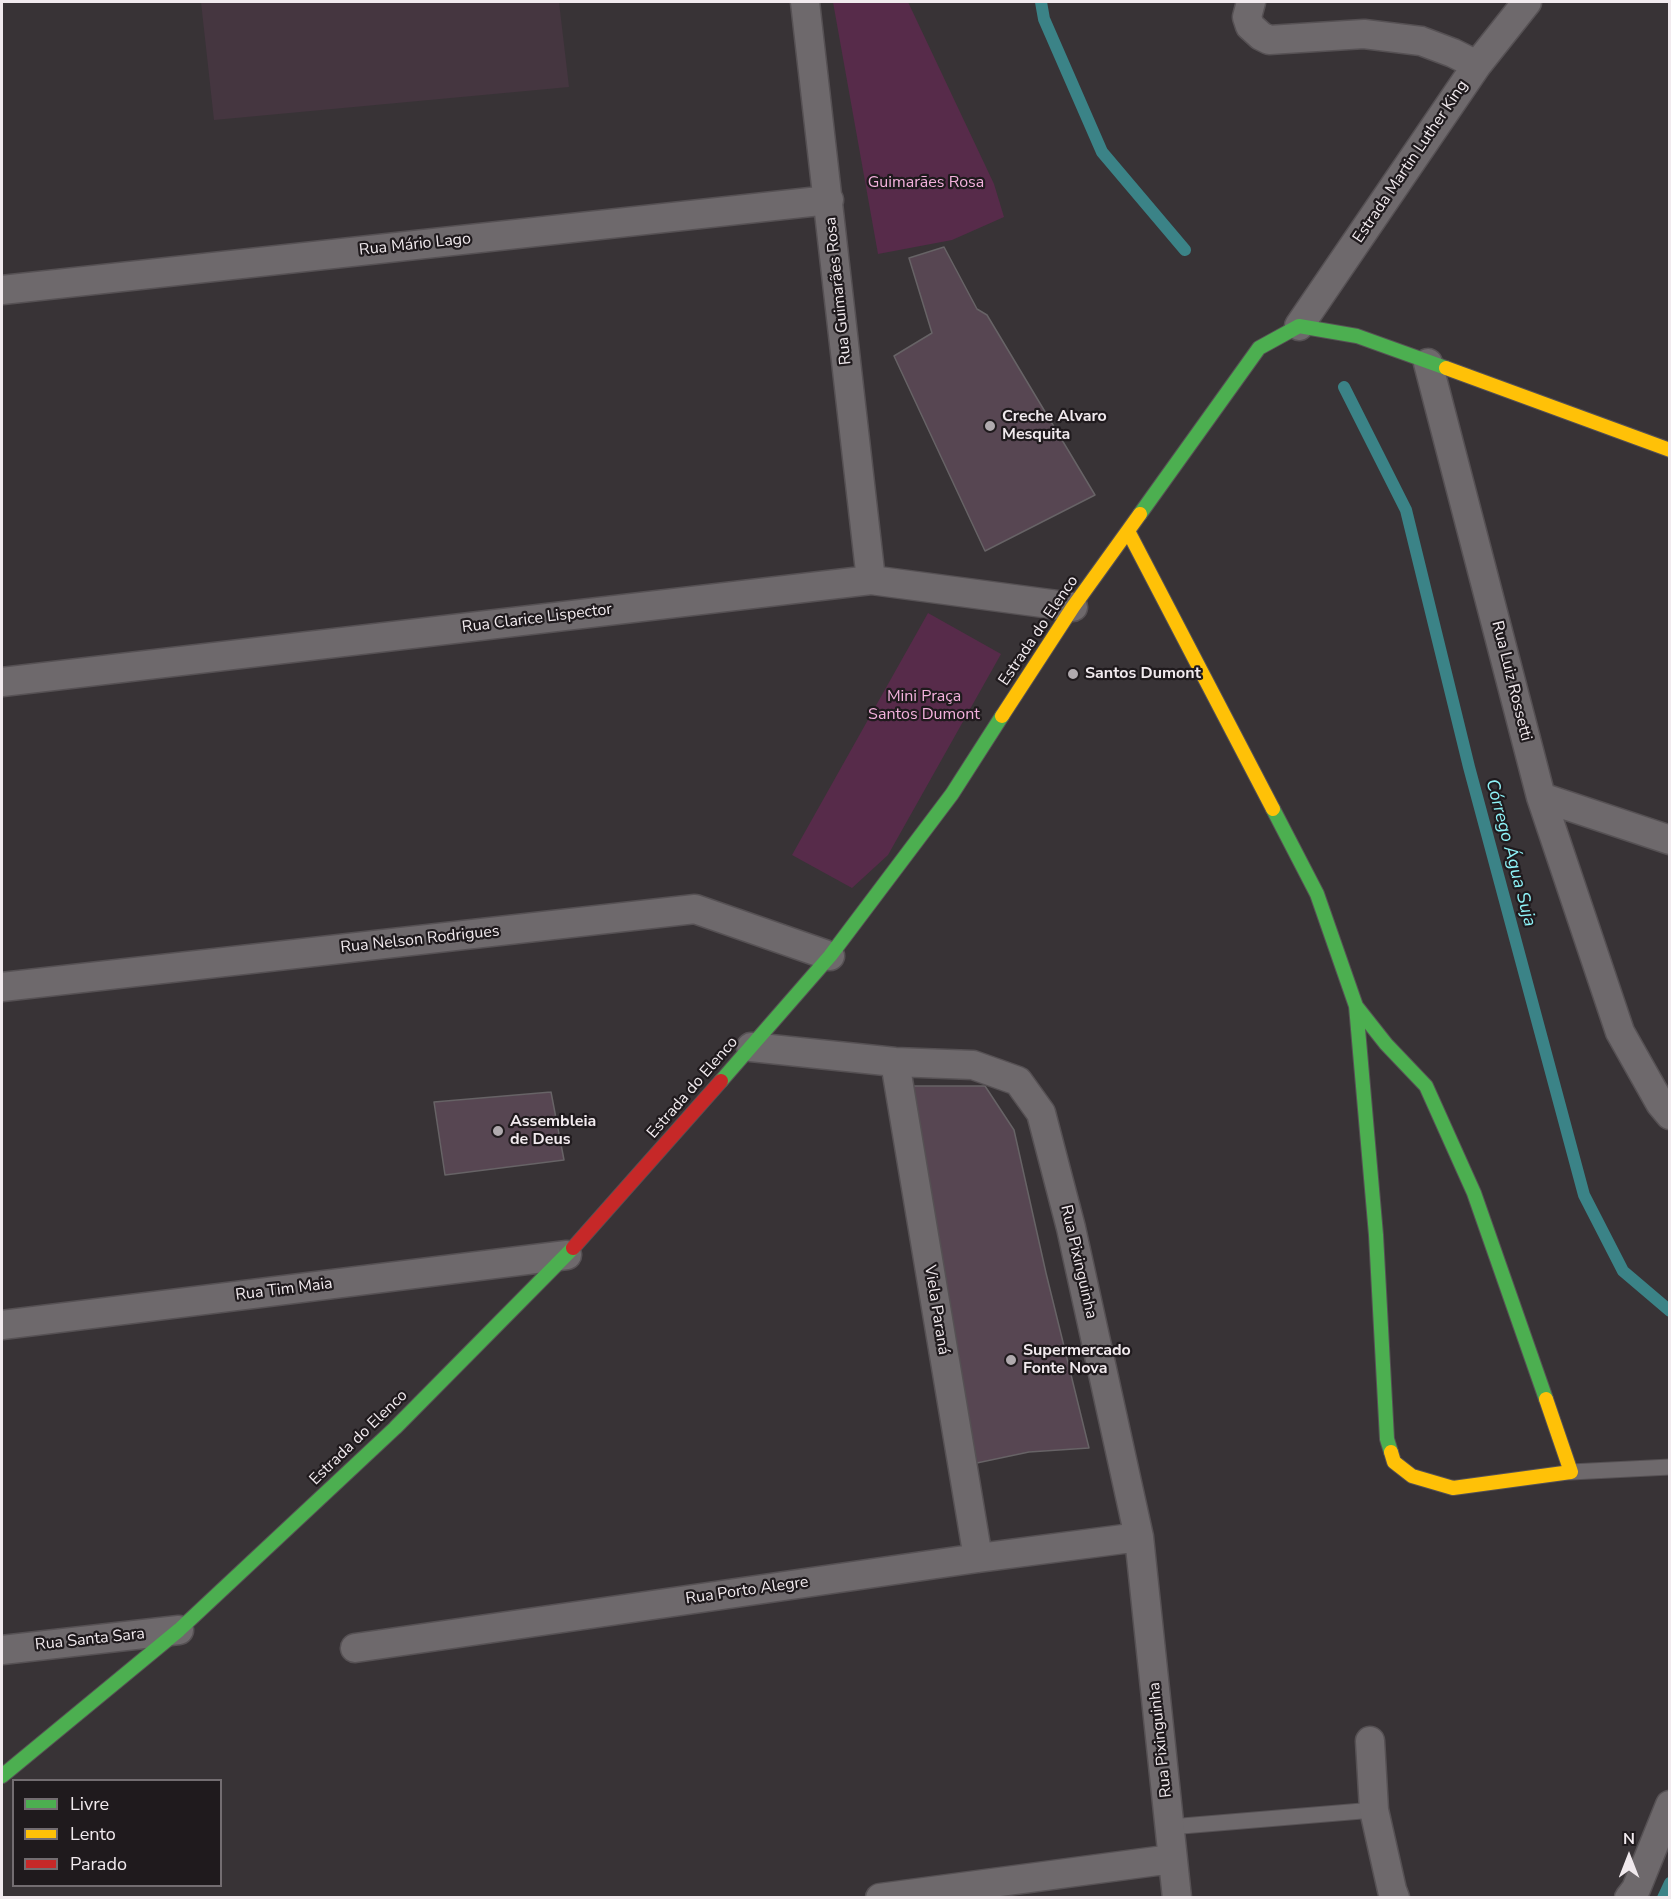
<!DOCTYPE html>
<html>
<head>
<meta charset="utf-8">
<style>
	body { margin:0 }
	#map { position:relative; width:1671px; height:1899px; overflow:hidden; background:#383336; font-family:"Nunito Sans",sans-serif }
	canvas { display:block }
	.frame { position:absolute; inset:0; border:3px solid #f1eaee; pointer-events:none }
	.legend { position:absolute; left:12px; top:1779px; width:210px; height:108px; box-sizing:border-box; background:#1f1a1d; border:2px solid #736d71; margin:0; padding:8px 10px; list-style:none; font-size:18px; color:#f1eaee }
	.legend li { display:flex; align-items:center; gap:12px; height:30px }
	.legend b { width:30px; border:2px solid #736d71 }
	.north { position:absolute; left:1599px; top:1827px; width:60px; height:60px; -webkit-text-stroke:4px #1f1a1d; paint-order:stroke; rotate:0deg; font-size:16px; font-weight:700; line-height:24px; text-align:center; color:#f1eaee }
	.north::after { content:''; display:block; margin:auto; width:21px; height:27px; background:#f1eaee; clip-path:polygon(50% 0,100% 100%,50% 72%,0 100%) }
</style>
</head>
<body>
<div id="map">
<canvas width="1671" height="1899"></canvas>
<div class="frame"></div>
<ul class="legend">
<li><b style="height:8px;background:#4caf50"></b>Livre</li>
<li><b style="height:8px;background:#ffc107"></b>Lento</li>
<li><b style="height:8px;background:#c62828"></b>Parado</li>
</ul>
<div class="north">N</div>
</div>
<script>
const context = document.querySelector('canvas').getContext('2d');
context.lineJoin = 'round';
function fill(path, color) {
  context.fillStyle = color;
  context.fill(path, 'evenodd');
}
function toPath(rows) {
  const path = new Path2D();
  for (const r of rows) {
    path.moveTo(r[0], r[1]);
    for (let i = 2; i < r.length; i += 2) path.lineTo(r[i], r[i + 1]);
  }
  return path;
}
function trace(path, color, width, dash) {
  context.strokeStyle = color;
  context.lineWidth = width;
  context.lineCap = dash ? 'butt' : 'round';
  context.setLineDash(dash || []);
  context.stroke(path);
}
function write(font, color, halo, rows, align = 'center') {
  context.font = font + ' "Nunito Sans",sans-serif';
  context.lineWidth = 4.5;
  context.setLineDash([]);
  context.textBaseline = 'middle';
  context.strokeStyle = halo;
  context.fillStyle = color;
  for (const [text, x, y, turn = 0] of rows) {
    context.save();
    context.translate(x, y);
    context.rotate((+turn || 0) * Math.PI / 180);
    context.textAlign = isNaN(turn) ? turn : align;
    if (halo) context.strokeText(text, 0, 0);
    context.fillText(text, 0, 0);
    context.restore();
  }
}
const built = toPath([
	[201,2,559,2,569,87,214,120]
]);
const green = toPath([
	[833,2,908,2,994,184,1004,217,952,240,878,254],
	[928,613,1001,654,888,855,852,888,792,855]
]);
const stream = toPath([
	[1041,2,1044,19,1102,152,1185,250],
	[1344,387,1406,510,1469,767,1584,1195,1623,1271,1670,1311],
	[1663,1898,1670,1883]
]);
const building = toPath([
	[944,247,977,309,987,315,1095,495,985,551,894,356,932,333,909,258,944,247],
	[910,1086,985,1086,1014,1130,1046,1273,1089,1448,1029,1452,972,1464,910,1086],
	[551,1092,564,1160,445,1175,434,1102,551,1092]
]);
const lane = toPath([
	[1571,1472,1670,1467],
	[1170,1827,1374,1810]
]);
const street = toPath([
	[805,2,871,580],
	[1251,2,1247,17,1250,26,1261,36,1269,40,1364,34,1421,41,1453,53,1477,65],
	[2,290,829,200],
	[1299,326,1477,65,1527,2],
	[1428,363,1541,797,1620,1032,1660,1103,1670,1115],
	[2,682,871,580,1073,607],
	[1541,797,1670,840],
	[2,987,695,909,830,956],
	[751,1047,895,1062,973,1065,1018,1081,1041,1113,1071,1228,1139,1537,1177,1898],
	[895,1062,978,1558],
	[2,1325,567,1255],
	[355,1648,978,1558,1139,1537],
	[2,1650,179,1630],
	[1370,1741,1374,1810,1392,1890,1395,1898],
	[880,1898,1172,1859],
	[1629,1898,1636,1889,1670,1805]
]);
const fast = toPath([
	[1140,514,1259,348,1299,326,1357,336,1446,368],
	[1273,809,1317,894,1356,1006,1386,1044,1426,1086,1474,1193,1546,1399],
	[1356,1006,1376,1235,1387,1439,1391,1452],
	[721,1081,830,956,952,794,1002,716],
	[2,1776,179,1630,395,1428,573,1248]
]);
const slow = toPath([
	[1446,368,1670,450],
	[1128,531,1273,809],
	[1002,716,1073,607,1140,514],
	[1391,1452,1394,1462,1412,1476,1453,1488,1571,1472,1546,1399]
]);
const jam = toPath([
	[573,1248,721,1081]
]);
const markers = [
	[990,426,6,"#b0aaae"],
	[1073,674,6,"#b0aaae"],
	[498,1131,6,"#b0aaae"],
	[1011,1360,6,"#b0aaae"]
];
const streetNames = [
	["Estrada Martin Luther King",1411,162,-56],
	["Rua Mário Lago",415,245,-6],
	["Rua Guimarães Rosa",839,291,-96],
	["Rua Clarice Lispector",537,619,-7],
	["Estrada do Elenco",1039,631,-56],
	["Rua Luiz Rossetti",1511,681,76],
	["Rua Nelson Rodrigues",420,940,-6],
	["Estrada do Elenco",693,1088,-49],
	["Rua Pixinguinha",1078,1262,77],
	["Rua Tim Maia",284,1290,-7],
	["Viela Paraná",936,1310,81],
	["Estrada do Elenco",359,1438,-44],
	["Rua Porto Alegre",747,1591,-8],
	["Rua Santa Sara",90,1640,-6],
	["Rua Pixinguinha",1161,1740,-96]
];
const parkNames = [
	["Guimarães Rosa",926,183],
	["Mini Praça",924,697],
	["Santos Dumont",924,715]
];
const poiNames = [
	["Creche Alvaro",1002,417],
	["Mesquita",1002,435],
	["Santos Dumont",1085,674],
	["Assembleia",510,1122],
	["de Deus",510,1140],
	["Supermercado",1023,1351],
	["Fonte Nova",1023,1369]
];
const waterNames = [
	["Córrego Água Suja",1510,853,75]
];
fill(built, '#453640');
fill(green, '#572b4a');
trace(stream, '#3b8387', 12);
fill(building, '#574652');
trace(building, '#676366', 1.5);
trace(lane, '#565154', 17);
trace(street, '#565154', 31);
trace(fast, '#565154', 16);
trace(slow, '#565154', 16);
trace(jam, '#565154', 16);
trace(lane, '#6e696c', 15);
trace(street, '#6e696c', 28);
trace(fast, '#4caf50', 14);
trace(slow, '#ffc107', 14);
trace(jam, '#c62828', 14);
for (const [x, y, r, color] of markers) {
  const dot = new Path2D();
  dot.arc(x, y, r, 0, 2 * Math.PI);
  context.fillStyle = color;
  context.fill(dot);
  trace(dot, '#1f1a1d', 2);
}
write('16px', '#f1eaee', '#1f1a1d', streetNames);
write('16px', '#f3b1dc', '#1f1a1d', parkNames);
write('bold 16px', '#f1eaee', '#1f1a1d', poiNames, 'left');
write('italic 18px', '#8ff4f9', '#1f1a1d', waterNames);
</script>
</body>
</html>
